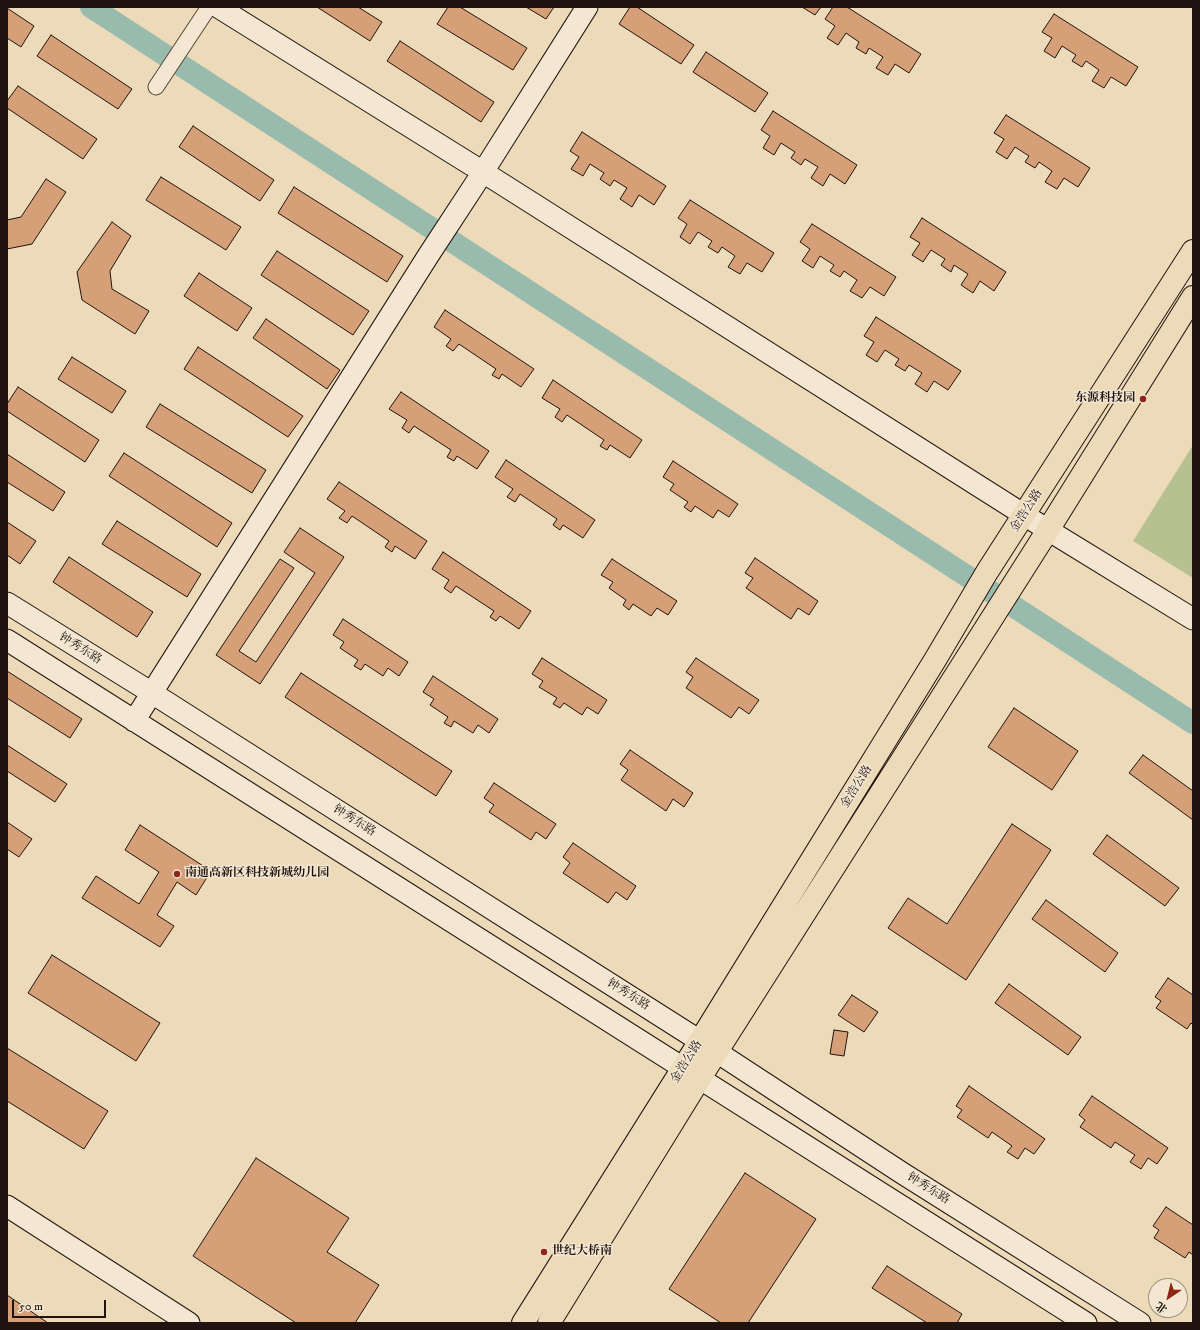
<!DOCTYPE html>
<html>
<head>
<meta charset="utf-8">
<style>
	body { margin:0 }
	#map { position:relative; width:1200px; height:1330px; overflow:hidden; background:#eddab9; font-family:"IM FELL DW Pica","Noto Serif SC",serif }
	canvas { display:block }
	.frame { position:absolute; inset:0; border:8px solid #211410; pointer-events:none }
	.north { position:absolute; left:1148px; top:1278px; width:40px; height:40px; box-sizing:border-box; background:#f3e7d2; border:1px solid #9f9384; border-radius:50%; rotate:215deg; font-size:11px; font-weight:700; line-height:16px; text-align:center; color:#211410 }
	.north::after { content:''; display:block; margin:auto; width:14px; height:18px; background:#8f2418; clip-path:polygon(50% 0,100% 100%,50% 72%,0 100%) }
	.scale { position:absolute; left:12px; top:1300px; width:94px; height:18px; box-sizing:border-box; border:2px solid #211410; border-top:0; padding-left:5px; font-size:12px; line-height:14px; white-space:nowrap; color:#211410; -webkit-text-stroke:3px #f3e7d2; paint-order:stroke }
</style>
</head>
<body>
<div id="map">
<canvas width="1200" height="1330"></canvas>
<div class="frame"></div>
<div class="north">北</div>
<div class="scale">50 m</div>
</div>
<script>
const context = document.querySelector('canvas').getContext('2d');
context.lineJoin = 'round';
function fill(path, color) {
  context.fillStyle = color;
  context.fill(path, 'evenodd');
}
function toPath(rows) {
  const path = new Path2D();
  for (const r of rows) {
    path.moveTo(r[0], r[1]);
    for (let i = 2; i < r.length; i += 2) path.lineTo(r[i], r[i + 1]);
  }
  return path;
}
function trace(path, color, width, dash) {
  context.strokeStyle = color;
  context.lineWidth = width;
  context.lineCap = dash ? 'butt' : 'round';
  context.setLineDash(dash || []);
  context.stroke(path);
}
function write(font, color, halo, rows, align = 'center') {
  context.font = font + ' "IM FELL DW Pica","Noto Serif SC",serif';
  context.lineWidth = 3;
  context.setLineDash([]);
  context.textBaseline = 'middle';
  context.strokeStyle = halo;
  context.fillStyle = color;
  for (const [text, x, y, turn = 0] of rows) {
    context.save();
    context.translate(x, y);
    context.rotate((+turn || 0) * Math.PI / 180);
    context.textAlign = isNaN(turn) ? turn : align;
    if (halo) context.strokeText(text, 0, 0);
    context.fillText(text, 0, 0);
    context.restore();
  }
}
const green = toPath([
	[1193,445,1193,578,1133,541]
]);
const river = toPath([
	[91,7,1193,723]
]);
const building = toPath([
	[317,7,358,7,382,22,370,41,317,7],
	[448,7,460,7,527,48,513,70,437,24,448,7],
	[526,7,554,7,546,19,526,7],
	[630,7,637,7,694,45,681,64,619,24,630,7],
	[802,7,821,7,815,15,802,7],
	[833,7,847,7,921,54,909,73,895,64,888,75,876,68,883,57,869,48,866,54,856,48,859,42,846,33,838,45,827,38,835,26,825,19,833,7],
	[7,8,34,26,21,47,7,38,7,8],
	[1054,14,1138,67,1126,86,1111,77,1104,88,1092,81,1099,70,1086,61,1082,67,1072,61,1076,55,1062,46,1055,58,1044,51,1052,38,1042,32,1054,14],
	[51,35,132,89,118,109,37,56,51,35],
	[400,41,494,102,481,122,387,61,400,41],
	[706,52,768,93,755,112,693,72,706,52],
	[18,86,97,139,83,159,7,108,7,101,18,86],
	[773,111,857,165,845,184,830,174,823,186,811,178,818,167,805,159,801,165,791,158,795,152,781,143,774,155,763,148,770,136,761,130,773,111],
	[1006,115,1090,168,1078,187,1064,178,1057,189,1045,182,1052,171,1039,162,1035,168,1025,162,1029,156,1015,147,1007,159,996,152,1004,139,994,133,1006,115],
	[193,126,274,180,260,201,179,147,193,126],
	[582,132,666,186,654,205,639,195,632,207,620,199,627,188,614,180,610,186,600,179,604,173,590,164,583,176,571,169,579,157,570,151,582,132],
	[161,177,241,227,226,250,146,200,161,177],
	[46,179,66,192,32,244,7,249,7,220,21,217,46,179],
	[294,187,403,256,387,282,278,213,294,187],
	[690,200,774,253,762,272,747,263,740,274,728,267,735,256,722,247,718,253,708,247,712,241,698,232,690,244,680,237,687,224,678,218,690,200],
	[922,218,1006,272,994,291,980,281,973,293,961,285,968,274,954,265,951,272,941,265,945,259,931,250,923,262,912,255,920,243,910,237,922,218],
	[112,222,131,236,110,271,112,289,149,311,135,334,82,300,77,272,112,222],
	[812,224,896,277,884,296,870,287,862,298,850,291,857,280,844,271,840,277,830,271,834,265,820,256,813,268,802,261,810,249,800,242,812,224],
	[277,251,369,311,353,335,261,275,277,251],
	[199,273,252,308,237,331,184,296,199,273],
	[445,310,534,369,521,387,502,374,499,379,492,375,496,369,459,344,453,351,446,346,451,339,434,327,445,310],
	[876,317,961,371,948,390,934,381,927,392,915,384,922,373,909,365,905,371,895,365,899,359,885,350,877,362,866,355,874,342,864,336,876,317],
	[266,319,340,370,327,389,253,338,266,319],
	[198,347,303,416,288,437,184,369,198,347],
	[72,357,126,391,112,413,58,379,72,357],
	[553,380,642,440,630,458,610,445,607,450,600,446,604,440,567,415,562,422,555,417,560,409,542,398,553,380],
	[18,387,99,440,85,462,7,411,7,404,18,387],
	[401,392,489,451,477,469,457,456,454,461,447,457,451,450,414,426,409,433,402,428,407,420,389,409,401,392],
	[160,404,266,470,252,493,146,427,160,404],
	[124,453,232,523,217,547,109,476,124,453],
	[7,454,65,492,53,511,7,482,7,454],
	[506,460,595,520,583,538,563,525,560,530,553,525,557,519,520,494,515,502,507,497,513,489,495,477,506,460],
	[673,461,738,504,729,517,718,510,713,518,695,506,691,512,684,507,688,502,670,490,674,484,663,477,673,461],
	[339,482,427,541,415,559,395,546,392,552,385,547,389,541,352,516,347,523,339,518,345,511,327,499,339,482],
	[117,521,201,574,187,597,102,544,117,521],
	[7,522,36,541,20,564,7,555,7,522],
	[300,528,344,557,260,684,216,655,280,559,294,568,239,651,256,662,315,573,284,552,300,528],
	[443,552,531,611,519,629,500,616,496,621,490,617,494,611,456,586,451,593,444,588,449,580,432,569,443,552],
	[69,557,153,612,137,637,53,582,69,557],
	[755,558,818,601,809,615,798,608,791,619,746,588,753,578,745,573,755,558],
	[612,559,677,601,668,615,657,608,651,616,633,604,629,610,623,605,626,600,609,588,613,582,601,575,612,559],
	[343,619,408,662,399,676,388,668,383,676,365,664,361,670,354,666,358,660,340,648,344,642,333,635,343,619],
	[542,658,607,700,598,714,587,707,582,715,564,703,560,708,553,704,557,698,539,687,543,681,532,674,542,658],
	[696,658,759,700,749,714,739,707,731,718,686,688,693,677,686,672,696,658],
	[7,671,82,719,70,738,7,698,7,671],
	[301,673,452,771,436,796,285,697,301,673],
	[433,676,498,719,489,733,478,725,473,733,454,721,451,727,444,723,448,717,430,705,434,699,423,692,433,676],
	[1014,708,1078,751,1052,790,988,747,1014,708],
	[7,745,67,784,55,802,7,771,7,745],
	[630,750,693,793,684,807,673,799,666,811,621,780,628,770,620,764,630,750],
	[1143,755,1193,791,1193,820,1129,773,1143,755],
	[494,783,556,824,546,839,536,832,531,840,489,812,494,805,484,798,494,783],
	[7,822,32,839,19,857,7,849,7,822],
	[1012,824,1051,850,966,980,888,928,908,898,947,924,1012,824],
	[140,825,211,871,196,895,177,882,157,915,174,926,160,947,82,898,96,876,139,904,159,872,125,850,140,825],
	[1107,835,1179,888,1165,906,1093,854,1107,835],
	[573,843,636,886,627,900,616,892,608,903,563,873,570,863,563,857,573,843],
	[1046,900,1118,953,1105,972,1032,919,1046,900],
	[52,955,160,1023,136,1061,28,993,52,955],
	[1168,978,1193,995,1193,1025,1191,1023,1187,1029,1156,1008,1161,1001,1155,997,1168,978],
	[1009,984,1081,1037,1068,1055,995,1003,1009,984],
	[852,995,878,1012,864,1032,838,1015,852,995],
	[834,1030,848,1032,844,1056,830,1054,834,1030],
	[7,1048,108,1111,84,1149,7,1101,7,1048],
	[969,1086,1045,1139,1034,1154,1025,1148,1018,1159,1007,1152,1012,1146,992,1132,988,1138,957,1117,962,1110,956,1106,969,1086],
	[1092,1096,1168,1148,1157,1164,1148,1158,1141,1169,1130,1162,1135,1155,1115,1142,1111,1148,1080,1127,1085,1120,1079,1115,1092,1096],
	[256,1158,349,1218,327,1252,379,1285,355,1323,296,1323,193,1256,256,1158],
	[745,1173,816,1219,748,1323,721,1323,669,1289,745,1173],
	[1166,1207,1193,1225,1193,1255,1189,1252,1185,1258,1154,1238,1159,1230,1153,1226,1166,1207],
	[887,1266,962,1314,957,1323,927,1323,872,1288,887,1266],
	[7,1295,48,1323,7,1323,7,1295]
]);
const street = toPath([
	[156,87,209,7]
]);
const secondary = toPath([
	[218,7,483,172,1048,530,1193,619],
	[7,603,152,693,700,1041,902,1173,1140,1323],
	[7,640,1086,1323],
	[134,721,428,256,483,172,587,7],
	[7,1206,189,1323]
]);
const primary = toPath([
	[523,1323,700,1041,935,660,987,572,1193,251],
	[549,1323,700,1078,1048,530,1193,297]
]);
const markers = [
	[1143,399,4,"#8f2418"],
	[177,874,4,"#8f2418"],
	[544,1252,4,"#8f2418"]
];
const poiNames = [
	["东源科技园",1135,399,"right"],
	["南通高新区科技新城幼儿园",185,874],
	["世纪大桥南",552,1252]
];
const streetNames = [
	["金浩公路",1027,511,-57],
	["钟秀东路",80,649,32],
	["金浩公路",857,787,-58],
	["钟秀东路",354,821,32],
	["钟秀东路",628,995,32],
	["金浩公路",687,1062,-58],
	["钟秀东路",928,1189,32]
];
fill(green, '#b6c091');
trace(river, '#99bbae', 22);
fill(building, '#d59f78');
trace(building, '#211410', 1);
trace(street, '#54463a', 17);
trace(secondary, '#211410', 23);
trace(primary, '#211410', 24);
trace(street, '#f3e7d2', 15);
trace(secondary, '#f3e7d2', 21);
trace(primary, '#eddab9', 22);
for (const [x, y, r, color] of markers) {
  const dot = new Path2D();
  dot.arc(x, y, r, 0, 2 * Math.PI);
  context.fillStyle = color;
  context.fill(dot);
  trace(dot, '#f3e7d2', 1.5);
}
write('bold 12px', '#211410', '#f3e7d2', poiNames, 'left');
write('12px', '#211410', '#f3e7d2', streetNames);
</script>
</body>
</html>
